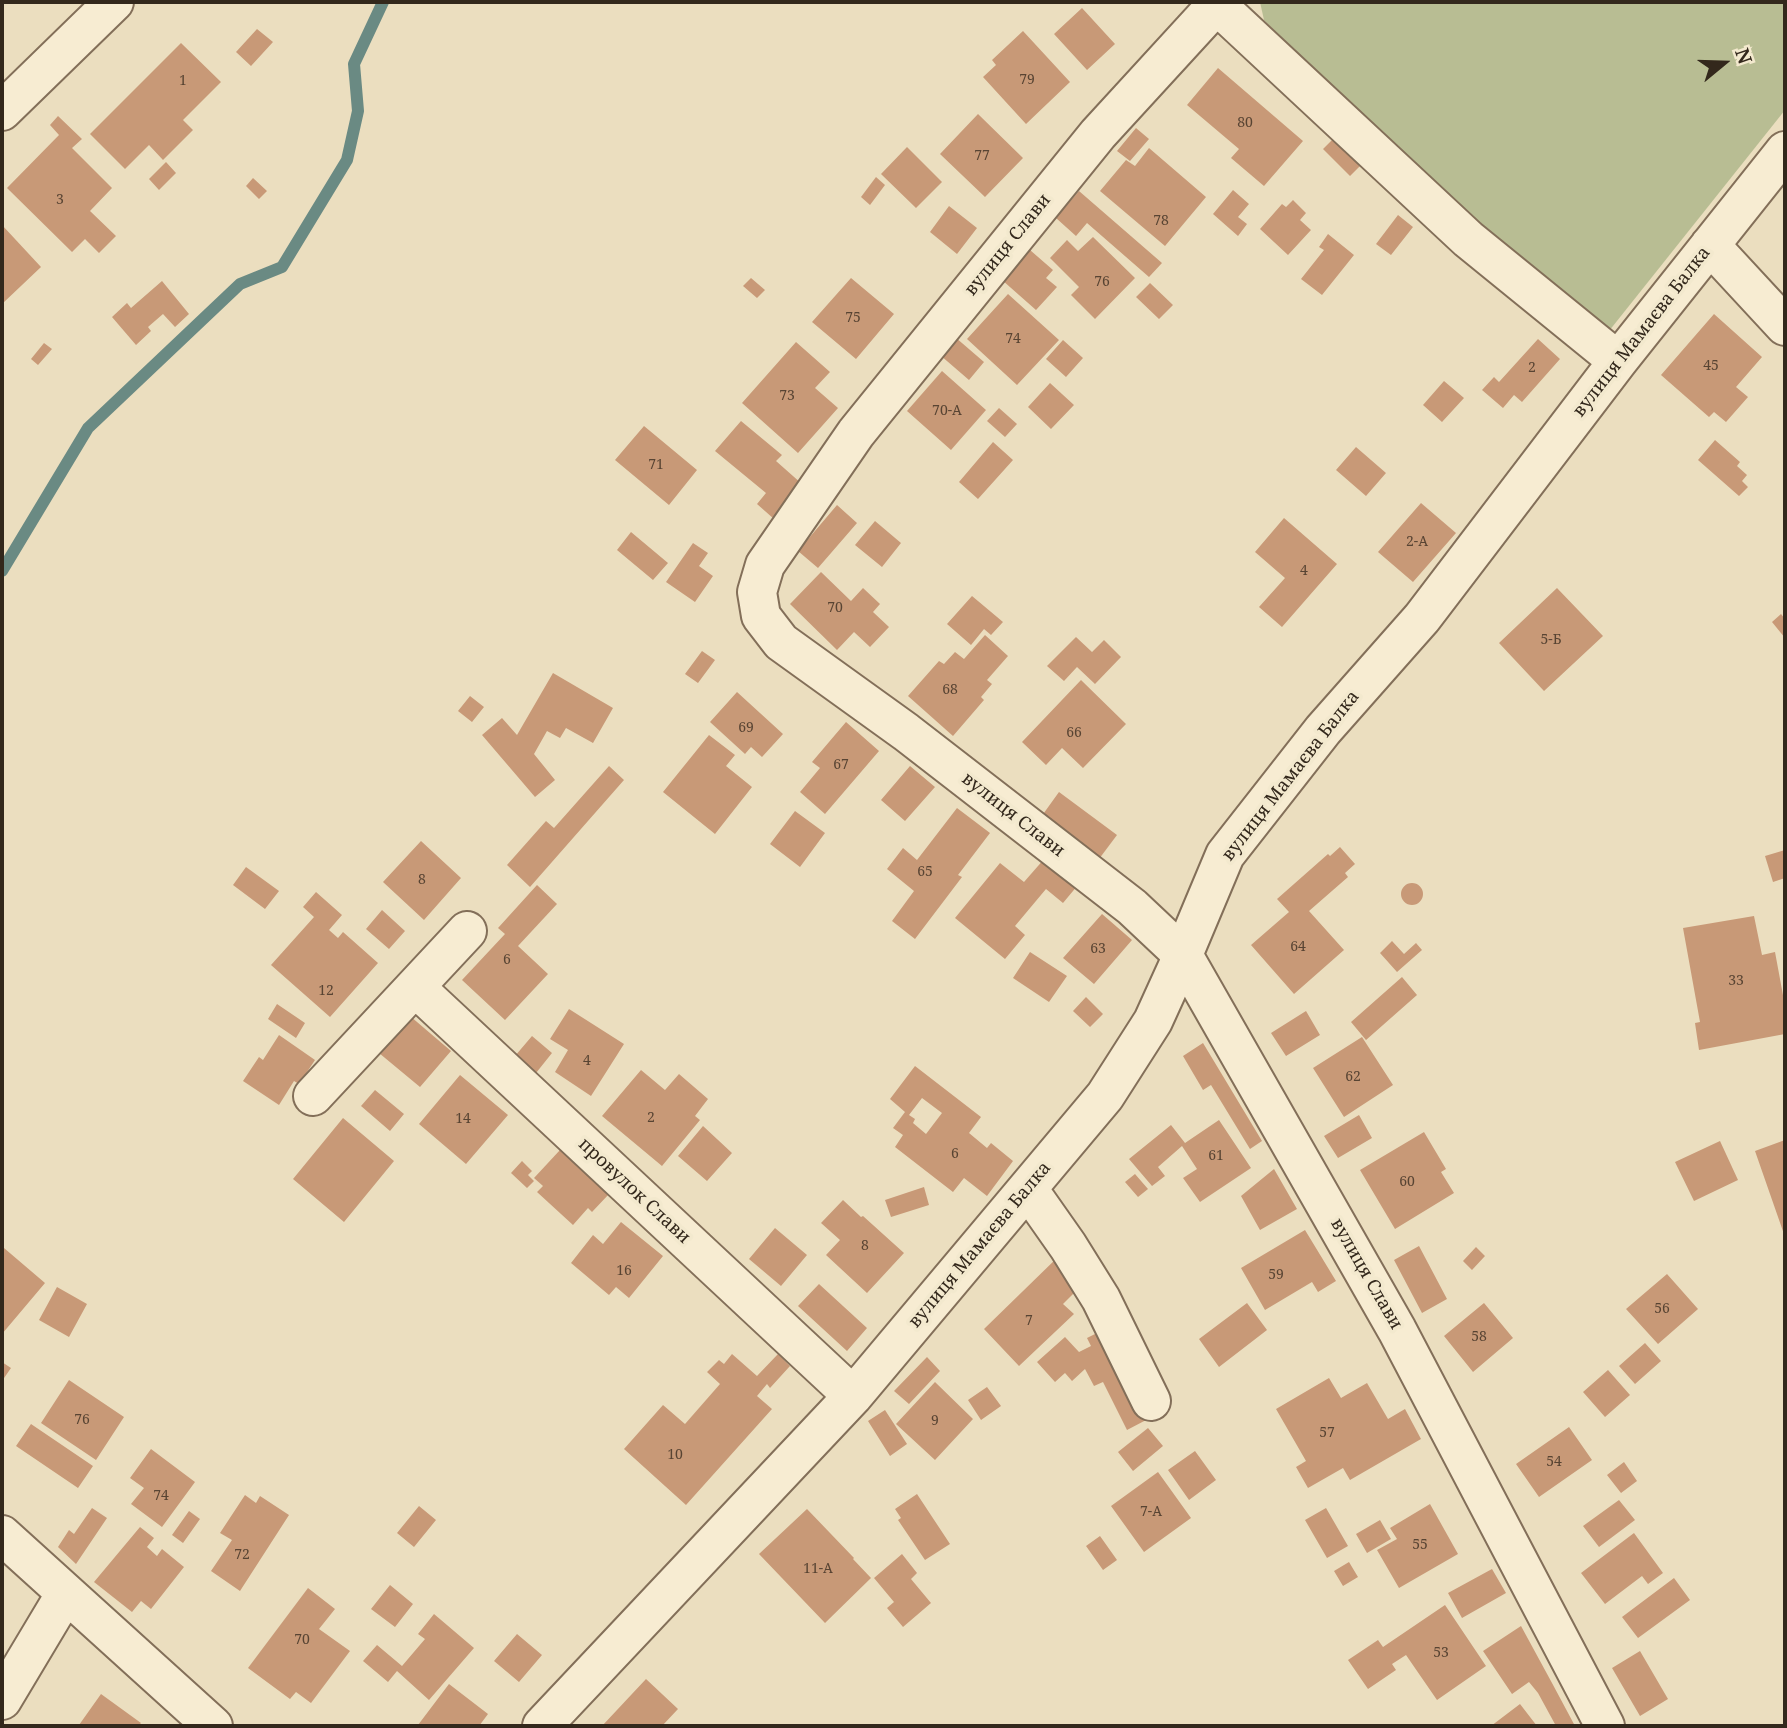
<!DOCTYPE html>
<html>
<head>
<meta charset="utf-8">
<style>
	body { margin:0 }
	#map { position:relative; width:1787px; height:1728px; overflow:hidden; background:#ebdebf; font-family:"Noto Serif",serif }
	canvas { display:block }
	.frame { position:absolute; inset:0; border:4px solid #33281c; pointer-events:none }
	.north { position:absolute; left:1689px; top:28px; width:70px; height:70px; -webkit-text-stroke:5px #f3e9ce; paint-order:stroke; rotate:71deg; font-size:19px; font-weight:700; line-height:28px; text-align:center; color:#33281c }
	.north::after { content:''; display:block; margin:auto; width:24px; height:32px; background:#33281c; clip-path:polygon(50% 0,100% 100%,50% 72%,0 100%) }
</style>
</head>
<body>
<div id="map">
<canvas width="1787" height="1728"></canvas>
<div class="frame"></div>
<div class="north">N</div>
</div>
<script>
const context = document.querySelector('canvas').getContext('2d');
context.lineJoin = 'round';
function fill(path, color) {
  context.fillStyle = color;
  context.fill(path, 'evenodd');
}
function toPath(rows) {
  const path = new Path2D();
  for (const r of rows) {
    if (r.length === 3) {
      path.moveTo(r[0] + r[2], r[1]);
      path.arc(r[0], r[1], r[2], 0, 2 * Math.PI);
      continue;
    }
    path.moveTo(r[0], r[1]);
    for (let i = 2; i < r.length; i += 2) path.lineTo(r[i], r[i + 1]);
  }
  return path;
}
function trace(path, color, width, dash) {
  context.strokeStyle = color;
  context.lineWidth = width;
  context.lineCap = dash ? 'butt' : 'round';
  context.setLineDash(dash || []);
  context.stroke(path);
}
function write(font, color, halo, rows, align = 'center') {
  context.font = font + ' "Noto Serif",serif';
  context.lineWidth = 7;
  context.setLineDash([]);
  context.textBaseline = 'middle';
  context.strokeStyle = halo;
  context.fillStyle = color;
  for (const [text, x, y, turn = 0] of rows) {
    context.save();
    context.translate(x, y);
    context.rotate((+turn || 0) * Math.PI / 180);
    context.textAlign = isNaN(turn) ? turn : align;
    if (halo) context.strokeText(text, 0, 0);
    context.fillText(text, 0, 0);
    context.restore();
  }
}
const cemetery = toPath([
	[1260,2,1785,2,1785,110,1609,331,1454,206,1264,20]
]);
const stream = toPath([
	[2,571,88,428,240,284,282,267,347,160,358,111,354,64,383,2]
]);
const building = toPath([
	[1082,8,1115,44,1087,70,1054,34],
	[257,29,273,42,251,66,236,52],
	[1023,31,1070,82,1026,124,983,77,996,65,992,60],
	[181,43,221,82,183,120,193,130,163,160,149,145,125,169,90,134],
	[1218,68,1303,141,1264,186,1231,158,1239,149,1187,105],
	[978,114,1023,158,985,197,940,154],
	[58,116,82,139,72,148,112,188,90,211,116,236,99,253,85,239,72,252,7,188,59,135,50,125],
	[1136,128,1149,139,1130,161,1117,151],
	[1336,136,1363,163,1350,176,1323,149],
	[907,147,942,182,916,208,881,174],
	[1149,148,1206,197,1165,246,1100,191,1126,160,1135,166],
	[166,162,176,173,159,190,149,179],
	[876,177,885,185,870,205,861,197],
	[253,178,267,191,259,199,246,186],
	[1233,190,1249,204,1238,217,1247,224,1238,236,1213,214],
	[1079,191,1162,263,1149,277,1087,223,1076,236,1056,218],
	[1293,200,1306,213,1300,220,1311,230,1288,255,1260,229,1282,204,1286,207],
	[949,206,977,228,957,254,930,232],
	[1398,215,1413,227,1391,255,1376,244],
	[2,225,41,267,2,304],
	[1328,234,1354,255,1322,295,1301,279,1324,250,1319,247],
	[1093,237,1135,278,1095,319,1071,295,1079,287,1050,258,1067,240,1078,251],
	[1030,250,1053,270,1046,278,1057,287,1036,310,1002,280],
	[751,278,765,290,757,298,743,286],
	[851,278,894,314,856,359,812,322],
	[162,281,189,314,175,327,163,314,148,327,151,331,136,345,112,317,127,303,131,308],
	[1150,283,1173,305,1159,319,1136,297],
	[1008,294,1059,340,1017,385,967,339],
	[1714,314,1762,357,1736,387,1748,397,1726,422,1714,412,1709,417,1661,375],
	[955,337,984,362,969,380,940,355],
	[1538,339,1560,359,1522,402,1514,395,1503,408,1482,390,1494,377,1499,382],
	[1063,340,1083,358,1066,377,1046,359],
	[796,342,830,372,815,388,838,408,798,453,742,403],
	[44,343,52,349,38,365,31,359],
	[942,371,986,410,951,450,907,411],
	[1444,381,1464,398,1442,422,1423,405],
	[1050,383,1074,405,1051,429,1028,407],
	[999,408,1017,424,1005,437,987,421],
	[741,421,782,455,776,461,802,484,774,519,757,504,766,493,715,451],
	[644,426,697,470,669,505,615,460],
	[1715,440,1740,462,1737,466,1747,475,1742,481,1748,487,1739,496,1698,460],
	[993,442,1013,460,978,499,959,482],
	[1356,447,1386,473,1366,496,1336,470],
	[1421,503,1456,533,1413,582,1378,552],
	[837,505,857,523,818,568,798,551],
	[1284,518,1337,564,1282,627,1259,607,1285,578,1255,552],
	[875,521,901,543,882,567,855,545],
	[631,532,668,563,653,580,617,550],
	[693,543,708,553,699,566,713,576,695,602,666,582],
	[821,572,851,601,863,588,880,604,873,612,889,627,870,647,854,632,837,650,790,604],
	[1557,588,1603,636,1544,691,1499,643],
	[972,596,1003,622,991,635,984,629,971,645,947,624],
	[1781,614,1785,619,1785,638,1772,622],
	[985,635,1008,656,987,680,992,684,981,697,984,700,953,736,908,696,939,661,944,664,955,652,964,659],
	[1076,637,1092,652,1104,640,1121,657,1095,684,1077,667,1064,681,1047,666],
	[702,651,715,660,698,683,685,674],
	[553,673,613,708,593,743,566,728,560,738,547,731,534,754,555,780,535,797,482,735,502,718,517,735],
	[1081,680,1126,724,1083,768,1062,748,1046,765,1022,742],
	[737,692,783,734,762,757,751,747,745,754,710,722],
	[470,696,484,707,472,722,458,711],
	[846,722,879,751,825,814,800,792,820,768,812,762],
	[709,735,735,755,726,766,752,787,715,834,663,792],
	[609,766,624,780,530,887,507,865,546,821,554,828],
	[910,766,935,787,905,821,881,800],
	[1059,792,1117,835,1099,859,1041,817],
	[957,808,990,833,958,875,962,877,915,939,892,921,914,891,887,869,903,848,917,860],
	[795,811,825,833,800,867,770,844],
	[421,841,461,878,424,920,383,882],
	[1340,847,1355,864,1345,873,1348,877,1309,911,1344,950,1294,994,1251,945,1289,912,1277,899,1328,854,1330,856],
	[1785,850,1785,878,1773,882,1765,856],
	[1045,858,1078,885,1063,903,1046,889,1015,926,1025,935,1005,959,955,918,1000,863,1024,882],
	[246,867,279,891,265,909,233,885],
	[1412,894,11],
	[537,885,557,904,518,946,548,974,505,1020,462,980,505,934,498,928],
	[316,892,342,915,329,930,338,938,343,932,378,963,330,1017,271,965,314,917,303,907],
	[382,910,405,931,389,949,366,929],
	[1102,914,1132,940,1094,984,1063,958],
	[1754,916,1762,955,1775,952,1785,1006,1785,1034,1699,1050,1695,1023,1700,1022,1683,928],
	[1392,941,1404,954,1416,943,1422,950,1397,972,1380,953],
	[1030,952,1067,976,1049,1002,1013,978],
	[1402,977,1417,995,1366,1040,1351,1022],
	[1086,997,1103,1014,1090,1027,1073,1011],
	[277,1004,305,1023,296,1038,268,1019],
	[569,1009,624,1044,591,1096,555,1072,568,1050,550,1039],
	[1306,1011,1320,1035,1286,1056,1271,1033],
	[410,1016,451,1051,420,1087,379,1053],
	[279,1035,315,1060,299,1084,294,1081,279,1105,243,1081,259,1057,263,1060],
	[532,1036,552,1053,536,1073,515,1056],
	[1362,1037,1393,1085,1344,1117,1313,1068],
	[1203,1043,1262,1141,1250,1149,1211,1085,1203,1090,1183,1056],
	[915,1066,981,1117,969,1133,987,1148,991,1143,1013,1161,987,1196,964,1178,953,1192,895,1147,903,1135,893,1128,905,1112,890,1099],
	[922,1098,942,1113,926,1134,913,1123,915,1119,909,1115],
	[641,1070,665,1090,679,1074,708,1099,695,1116,700,1120,662,1166,602,1116],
	[460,1075,508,1115,466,1164,419,1124],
	[375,1090,404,1114,390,1131,361,1106],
	[1359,1115,1372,1138,1338,1158,1324,1136],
	[343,1118,394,1161,344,1222,293,1179],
	[1219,1120,1251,1168,1200,1202,1183,1178,1197,1169,1182,1146,1158,1167,1165,1176,1152,1186,1129,1159,1171,1125,1185,1143],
	[703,1126,732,1153,707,1181,678,1156],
	[1424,1132,1446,1169,1441,1172,1454,1193,1395,1229,1360,1170],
	[1785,1140,1785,1237,1755,1151],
	[1720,1141,1738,1180,1694,1201,1675,1162],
	[560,1150,609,1194,592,1212,588,1208,573,1225,537,1192,543,1186,534,1178],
	[522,1161,532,1171,528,1175,534,1181,527,1188,511,1173],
	[1274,1169,1297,1209,1260,1230,1241,1196],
	[1135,1174,1148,1189,1138,1197,1125,1182],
	[924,1187,929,1205,891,1217,885,1200],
	[843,1200,861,1217,863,1216,904,1253,867,1293,826,1255,840,1240,821,1223],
	[621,1222,663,1256,629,1298,616,1287,609,1295,571,1263,593,1235,603,1244],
	[775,1228,807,1255,781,1286,749,1259],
	[1305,1230,1336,1281,1318,1292,1312,1282,1265,1310,1241,1268],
	[1419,1246,1447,1299,1422,1313,1394,1260],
	[1476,1247,1485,1256,1472,1270,1463,1261],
	[4,1248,45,1283,2,1334,2,1251],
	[1061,1254,1080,1287,1063,1304,1074,1314,1019,1366,984,1329],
	[1667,1274,1698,1309,1658,1344,1626,1309],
	[819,1284,867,1328,847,1351,798,1306],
	[57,1287,87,1304,69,1337,39,1320],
	[1247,1303,1267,1330,1219,1367,1199,1339],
	[1484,1303,1513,1338,1473,1372,1444,1336],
	[1103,1330,1148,1419,1127,1430,1103,1382,1094,1386,1085,1369,1072,1381,1065,1373,1055,1382,1037,1362,1065,1337,1079,1352,1091,1346,1087,1338],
	[1645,1343,1661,1361,1635,1384,1619,1366],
	[732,1354,757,1376,778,1354,790,1366,770,1388,767,1384,757,1396,772,1409,686,1505,624,1449,663,1405,685,1424,720,1384,707,1372,719,1360,724,1364],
	[927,1357,940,1371,909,1404,894,1391],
	[2,1362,11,1368,2,1381],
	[1608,1370,1630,1395,1605,1417,1583,1392],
	[1329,1378,1341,1398,1367,1383,1388,1419,1405,1409,1421,1439,1350,1480,1343,1468,1308,1488,1296,1467,1306,1461,1276,1409],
	[69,1380,124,1417,96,1460,41,1423],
	[935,1382,973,1419,935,1460,896,1424],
	[987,1387,1001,1406,981,1420,968,1400],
	[885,1410,907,1444,890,1456,868,1421],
	[31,1424,93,1466,78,1488,16,1446],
	[1569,1427,1592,1460,1539,1497,1516,1464],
	[1148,1428,1163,1446,1133,1471,1118,1452],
	[151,1449,195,1482,162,1527,131,1504,144,1488,130,1478],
	[1195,1451,1216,1480,1189,1500,1168,1470],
	[1624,1462,1637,1481,1621,1493,1607,1475],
	[1158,1472,1191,1518,1144,1552,1111,1506],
	[917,1494,950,1544,925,1560,898,1520,901,1518,895,1509],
	[245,1495,256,1503,260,1496,289,1515,240,1591,211,1571,232,1540,220,1533],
	[1619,1500,1635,1520,1599,1547,1583,1526],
	[1430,1504,1458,1554,1399,1588,1377,1550,1397,1539,1390,1528],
	[419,1506,436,1520,414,1547,397,1533],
	[92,1508,107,1518,76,1564,58,1547,69,1530,74,1534],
	[1326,1508,1348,1546,1327,1558,1305,1520],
	[807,1509,854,1558,853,1559,871,1578,825,1623,759,1554],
	[189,1511,200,1519,183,1543,172,1535],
	[1380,1520,1391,1539,1367,1553,1356,1534],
	[140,1527,154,1538,147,1547,157,1556,162,1549,184,1567,151,1609,141,1601,132,1612,94,1582],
	[1634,1533,1663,1573,1648,1584,1642,1576,1605,1604,1581,1573],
	[1100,1536,1117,1560,1103,1570,1086,1546],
	[902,1554,917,1573,911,1579,931,1603,903,1627,887,1608,894,1602,874,1578],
	[1349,1562,1358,1577,1343,1586,1334,1571],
	[1492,1569,1506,1593,1462,1618,1448,1593],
	[1674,1578,1690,1600,1638,1638,1622,1617],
	[390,1585,413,1604,395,1627,371,1609],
	[308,1588,335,1609,319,1629,350,1651,311,1703,296,1692,290,1699,248,1668],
	[1445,1605,1486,1666,1437,1700,1406,1655,1392,1664,1396,1670,1368,1689,1348,1660,1378,1640,1383,1647],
	[434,1614,474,1648,429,1700,397,1671,388,1682,363,1661,377,1645,402,1666,425,1639,418,1634],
	[1521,1626,1552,1683,1575,1726,1556,1726,1538,1693,1529,1682,1512,1694,1483,1651],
	[517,1634,542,1655,519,1682,494,1661],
	[1640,1651,1668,1699,1640,1716,1612,1668],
	[646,1679,678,1709,662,1726,602,1726],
	[449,1684,488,1714,479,1726,420,1726,418,1725],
	[101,1694,141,1723,138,1726,81,1726,79,1725],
	[1520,1704,1537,1726,1491,1726]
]);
const minor = toPath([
	[1219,2,1098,134,856,433,765,565,757,592,761,616,781,642,906,732,1132,907,1183,955,1397,1330,1605,1726],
	[1217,5,1468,239,1618,361],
	[2,111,114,2],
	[1710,245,1785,326],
	[415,987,853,1396],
	[313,1096,467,931],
	[1028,1189,1068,1246,1101,1299,1151,1401],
	[2,1535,213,1726],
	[2,1700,66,1593],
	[542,1726,853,1396,1105,1096,1153,1021,1183,955,1225,855,1323,730,1422,618,1618,361,1785,151]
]);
const numberNames = [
	["79",1027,80],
	["1",183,81],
	["80",1245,123],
	["77",982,156],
	["3",60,200],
	["78",1161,221],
	["76",1102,282],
	["75",853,318],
	["74",1013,339],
	["45",1711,366],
	["2",1532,368],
	["73",787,396],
	["70-А",947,411],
	["71",656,465],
	["2-А",1417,542],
	["4",1304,571],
	["70",835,608],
	["5-Б",1551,640],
	["68",950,690],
	["69",746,728],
	["66",1074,733],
	["67",841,765],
	["65",925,872],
	["8",422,880],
	["64",1298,947],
	["63",1098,949],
	["6",507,960],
	["33",1736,981],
	["12",326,991],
	["4",587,1061],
	["62",1353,1077],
	["2",651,1118],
	["14",463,1119],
	["6",955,1154],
	["61",1216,1156],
	["60",1407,1182],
	["8",865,1246],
	["16",624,1271],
	["59",1276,1275],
	["56",1662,1309],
	["7",1029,1321],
	["58",1479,1337],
	["76",82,1420],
	["9",935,1421],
	["57",1327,1433],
	["10",675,1455],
	["54",1554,1462],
	["74",161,1496],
	["7-А",1151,1512],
	["55",1420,1545],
	["72",242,1555],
	["11-А",818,1569],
	["70",302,1640],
	["53",1441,1653]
];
const streetNames = [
	["вулиця Слави",1008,245,-51],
	["вулиця Мамаєва Балка",1642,332,-52],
	["вулиця Мамаєва Балка",1291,776,-52],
	["вулиця Слави",1013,815,38],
	["провулок Слави",634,1191,43],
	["вулиця Мамаєва Балка",980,1245,-50],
	["вулиця Слави",1366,1274,60]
];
fill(cemetery, '#b8bd93');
trace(stream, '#6a8a83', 12);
fill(building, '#c89977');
trace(minor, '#836f59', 42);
trace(minor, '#f7ecd2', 38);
write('14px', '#584433', null, numberNames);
write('18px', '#33281c', '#f3e9ce', streetNames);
</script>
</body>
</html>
